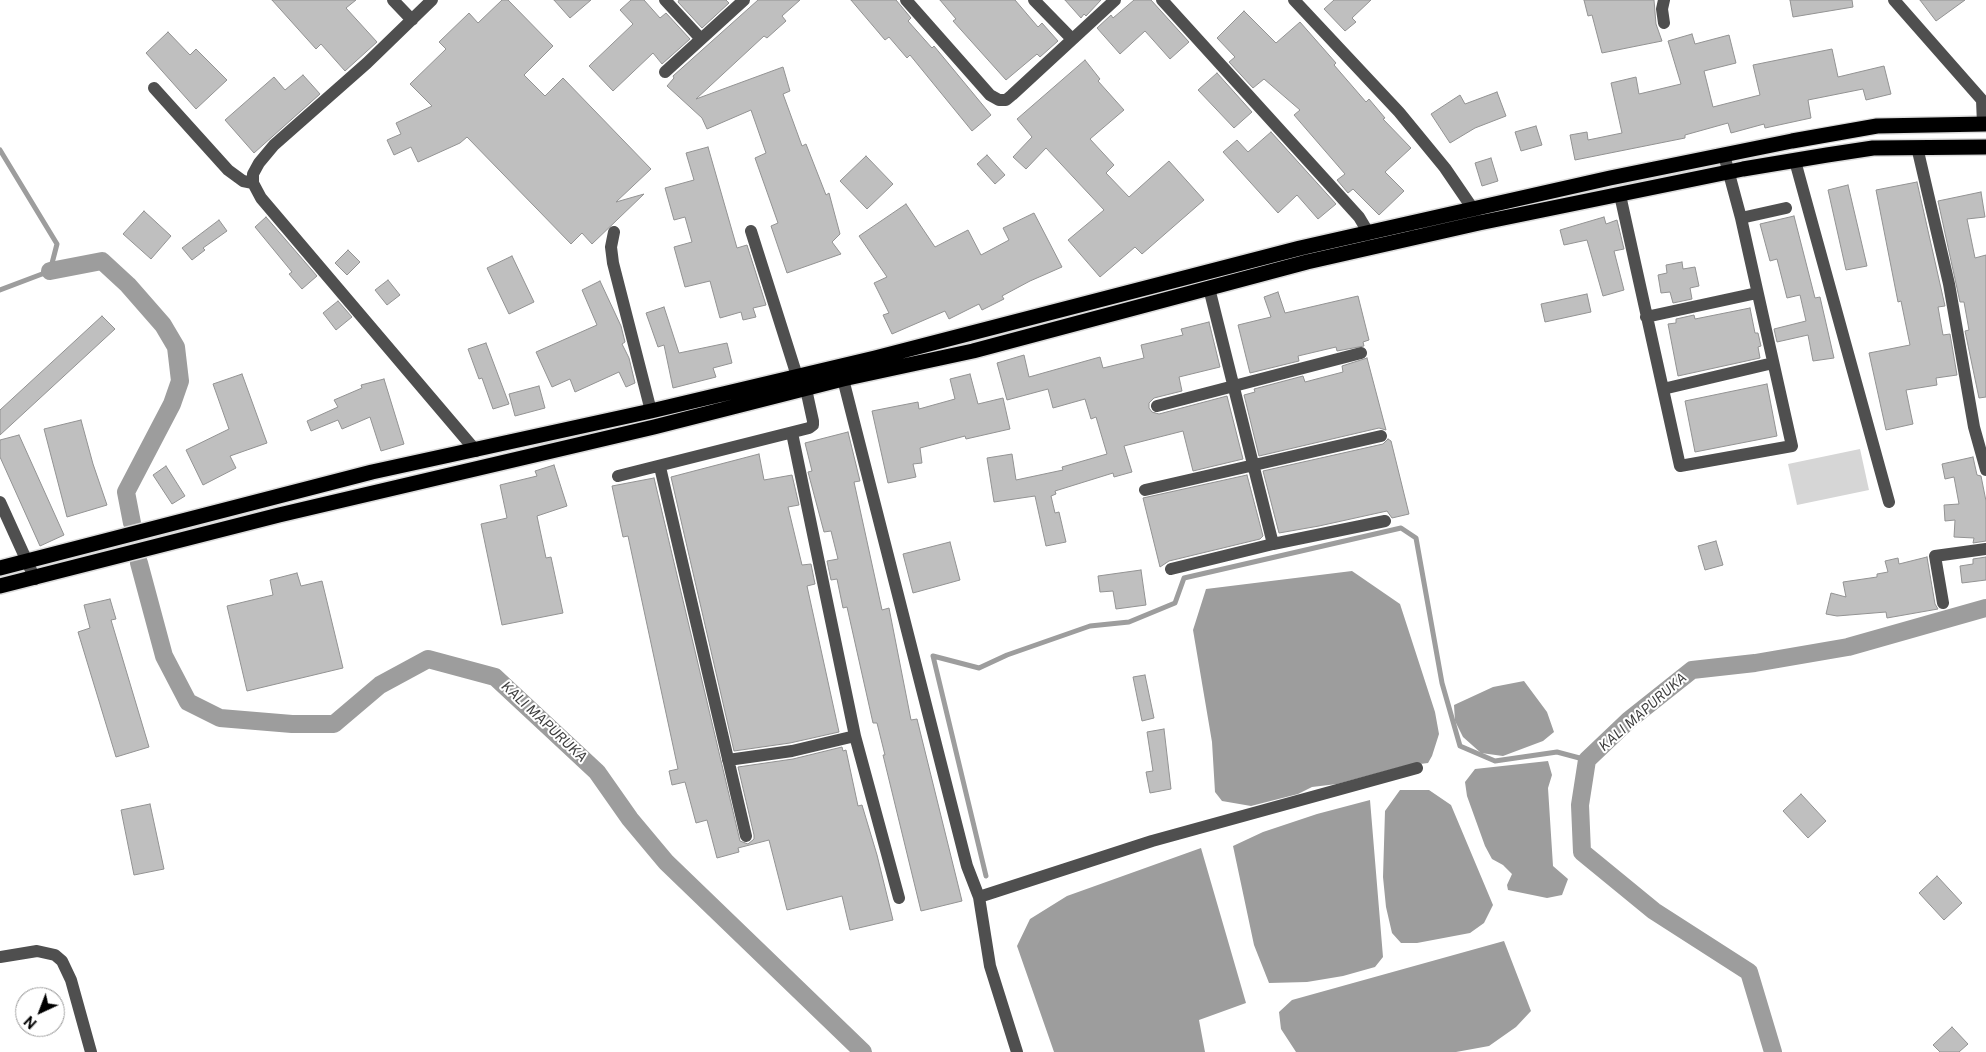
<!DOCTYPE html>
<html>
<head>
<meta charset="utf-8">
<style>
	body { margin:0 }
	#map { position:relative; width:1986px; height:1052px; overflow:hidden; background:#fff; font-family:"Public Sans",sans-serif }
	canvas { display:block }
	.north { position:absolute; left:15px; top:987px; width:50px; height:50px; box-sizing:border-box; background:#fff; border:1px solid #999; border-radius:50%; rotate:223deg; font-size:14px; font-weight:700; line-height:20px; text-align:center; color:#000 }
	.north::after { content:''; display:block; margin:auto; width:18px; height:22px; background:#000; clip-path:polygon(50% 0,100% 100%,50% 72%,0 100%) }
</style>
</head>
<body>
<div id="map">
<canvas width="1986" height="1052"></canvas>
<div class="north">N</div>
</div>
<script>
const context = document.querySelector('canvas').getContext('2d');
context.lineJoin = 'round';
function fill(path, color) {
  context.fillStyle = color;
  context.fill(path, 'evenodd');
}
function toPath(rows) {
  const path = new Path2D();
  for (const r of rows) {
    path.moveTo(r[0], r[1]);
    for (let i = 2; i < r.length; i += 2) path.lineTo(r[i], r[i + 1]);
  }
  return path;
}
function trace(path, color, width, dash) {
  context.strokeStyle = color;
  context.lineWidth = width;
  context.lineCap = dash ? 'butt' : 'round';
  context.setLineDash(dash || []);
  context.stroke(path);
}
function write(font, color, halo, rows, align = 'center') {
  context.font = font + ' "Public Sans",sans-serif';
  context.lineWidth = 4;
  context.setLineDash([]);
  context.textBaseline = 'middle';
  context.strokeStyle = halo;
  context.fillStyle = color;
  for (const [text, x, y, turn = 0] of rows) {
    context.save();
    context.translate(x, y);
    context.rotate((+turn || 0) * Math.PI / 180);
    context.textAlign = isNaN(turn) ? turn : align;
    if (halo) context.strokeText(text, 0, 0);
    context.fillText(text, 0, 0);
    context.restore();
  }
}
const green = toPath([
	[1860,449,1869,490,1797,505,1788,464]
]);
const water = toPath([
	[1352,571,1400,604,1435,712,1439,734,1432,756,1428,763,1404,766,1337,784,1312,787,1298,794,1251,806,1222,801,1215,792,1212,742,1193,630,1206,589],
	[1524,681,1547,712,1554,732,1543,741,1503,756,1481,753,1463,737,1455,721,1454,705,1493,687],
	[1548,761,1552,775,1548,788,1553,866,1568,879,1562,895,1547,898,1508,890,1507,885,1512,874,1503,865,1492,859,1485,846,1467,796,1465,782,1475,769],
	[1400,790,1429,790,1451,805,1493,905,1484,923,1470,933,1417,943,1401,943,1392,933,1386,907,1383,877,1385,811],
	[1370,800,1383,957,1375,967,1343,976,1307,982,1269,983,1254,945,1233,846,1263,832,1317,814],
	[1201,848,1246,1003,1199,1020,1205,1052,1054,1052,1017,946,1030,919,1067,896],
	[1504,941,1531,1011,1516,1027,1489,1046,1456,1052,1296,1052,1281,1029,1279,1012,1292,1000]
]);
const stream = toPath([
	[0,150,57,244,50,271,0,290],
	[986,876,933,656,979,668,1007,655,1090,626,1129,622,1175,603,1184,578,1401,528,1416,538,1442,683,1460,746,1495,761,1557,752,1587,760]
]);
const canal = toPath([
	[50,271,102,261,128,285,163,325,176,347,180,381,172,404,126,492,132,523],
	[139,563,164,656,188,702,220,718,292,724,334,724,380,685,428,659,495,677,597,772,630,819,666,862,863,1052],
	[1773,1052,1749,972,1654,911,1582,852,1580,805,1587,760,1629,720,1692,670,1755,663,1848,647,1986,608]
]);
const building = toPath([
	[272,0,356,0,346,8,377,42,345,71,321,44,316,49,272,0],
	[502,0,508,0,553,46,524,75,545,96,563,78,651,169,616,202,644,194,592,244,582,233,571,244,467,137,460,143,418,162,411,147,394,155,387,140,401,134,396,123,432,106,410,84,446,49,439,42,469,13,478,23,502,0],
	[554,0,591,0,570,18,554,0],
	[631,0,644,0,660,18,666,13,690,39,662,64,653,53,613,91,589,66,633,24,620,10,631,0],
	[679,0,726,0,729,3,702,28,678,2,679,0],
	[758,0,800,0,782,16,786,21,767,38,764,36,696,99,783,67,790,91,783,94,802,146,806,144,826,195,829,193,840,234,832,242,841,254,787,273,771,226,778,223,755,158,766,153,751,110,707,129,702,118,667,86,674,78,673,76,758,0],
	[851,0,896,0,911,18,908,21,932,48,934,46,991,115,972,131,910,55,907,58,889,37,885,40,851,0],
	[940,0,1015,0,1038,27,1042,23,1058,41,1040,57,1037,54,1006,80,953,21,956,19,940,0],
	[1065,0,1101,0,1086,16,1084,14,1081,18,1065,0],
	[1134,0,1151,0,1189,42,1170,59,1145,31,1120,54,1097,28,1111,15,1113,18,1134,0],
	[1334,0,1371,0,1352,18,1356,22,1345,31,1324,9,1334,0],
	[1584,0,1654,0,1656,24,1662,41,1602,53,1592,15,1588,16,1584,0],
	[1790,0,1852,0,1853,7,1793,17,1790,0],
	[1920,0,1965,0,1936,21,1920,0],
	[1244,11,1276,43,1300,22,1336,63,1334,65,1366,102,1369,99,1385,118,1383,119,1411,148,1385,172,1404,191,1379,215,1353,189,1348,193,1337,180,1345,174,1294,115,1300,110,1264,79,1253,88,1229,62,1235,57,1217,38,1244,11],
	[168,32,190,55,196,49,227,80,196,109,146,53,168,32],
	[1692,34,1695,44,1729,35,1736,63,1704,71,1713,107,1760,95,1753,65,1832,49,1838,77,1884,66,1891,94,1866,100,1863,89,1808,100,1811,118,1765,128,1764,124,1731,133,1728,123,1685,135,1685,138,1575,160,1570,135,1587,132,1588,140,1622,133,1611,83,1636,77,1639,94,1681,84,1668,41,1692,34],
	[1085,60,1100,79,1098,81,1124,110,1090,139,1114,165,1106,173,1129,197,1169,161,1204,200,1142,254,1135,247,1100,277,1068,240,1104,210,1046,148,1026,169,1013,157,1032,137,1017,119,1085,60],
	[1217,73,1252,112,1234,128,1198,90,1217,73],
	[303,75,320,94,254,153,225,120,274,77,285,90,303,75],
	[1497,92,1506,116,1475,128,1450,143,1431,114,1460,95,1465,104,1497,92],
	[1536,126,1542,145,1521,151,1515,132,1536,126],
	[1271,132,1336,204,1318,219,1297,195,1278,213,1223,152,1237,140,1248,152,1271,132],
	[708,147,737,248,747,245,766,305,753,308,756,317,743,320,741,312,720,318,710,281,685,287,674,247,692,242,685,217,674,220,665,188,694,180,686,153,708,147],
	[987,155,1005,175,995,184,977,164,987,155],
	[866,156,893,184,867,209,840,181,866,156],
	[1491,158,1498,181,1482,186,1475,163,1491,158],
	[1917,182,1945,306,1938,307,1943,335,1950,334,1957,375,1936,378,1937,385,1906,390,1913,424,1886,430,1869,353,1910,345,1901,301,1898,302,1876,190,1917,182],
	[1848,185,1867,266,1846,270,1828,190,1848,185],
	[1981,192,1985,217,1967,219,1975,258,1986,255,1986,397,1979,398,1965,331,1969,330,1964,302,1960,302,1938,201,1981,192],
	[906,204,935,247,968,230,981,255,1009,240,1003,228,1034,213,1062,267,1030,281,1002,296,1004,299,982,310,979,304,949,319,945,311,892,334,883,315,889,313,874,283,887,277,859,236,906,204],
	[144,211,171,236,151,259,123,234,144,211],
	[1794,216,1815,298,1820,297,1834,358,1813,361,1808,335,1777,342,1774,329,1806,321,1800,295,1787,298,1777,259,1770,261,1760,224,1794,216],
	[266,217,317,276,302,289,289,274,292,272,255,227,266,217],
	[1604,217,1606,224,1617,220,1624,249,1614,251,1624,290,1603,296,1587,240,1564,245,1560,230,1604,217],
	[219,220,227,231,203,248,205,250,192,260,182,248,219,220],
	[348,250,360,262,347,275,335,263,348,250],
	[512,256,534,302,509,314,487,268,512,256],
	[1682,262,1683,269,1695,267,1699,286,1690,288,1692,299,1673,303,1670,292,1661,293,1658,275,1667,273,1666,265,1682,262],
	[388,280,400,295,387,305,375,290,388,280],
	[600,281,621,326,625,342,622,344,629,358,635,383,626,387,619,372,575,392,570,379,552,387,536,352,597,325,582,290,600,281],
	[1278,292,1285,313,1358,296,1369,340,1363,342,1364,346,1337,351,1336,347,1298,356,1299,361,1250,373,1238,325,1271,317,1264,297,1278,292],
	[1587,294,1591,312,1545,322,1541,304,1587,294],
	[338,301,352,317,336,330,323,313,338,301],
	[664,307,679,353,727,343,732,363,713,368,716,377,673,388,664,345,658,347,646,313,664,307],
	[1750,308,1755,333,1758,333,1761,346,1758,347,1760,358,1678,376,1668,324,1676,323,1676,319,1694,315,1695,319,1750,308],
	[102,316,115,329,0,435,0,410,102,316],
	[1209,322,1220,367,1179,377,1182,391,1154,398,1149,403,1149,408,1152,412,1159,414,1227,396,1243,459,1193,471,1183,431,1124,446,1132,472,1114,477,1113,473,1055,491,1056,494,1051,496,1055,513,1059,512,1066,542,1046,546,1035,496,994,502,987,458,1012,454,1016,480,1063,470,1062,467,1107,454,1096,417,1091,419,1085,399,1053,408,1048,389,1007,400,997,363,1024,355,1029,377,1100,357,1103,368,1144,358,1141,345,1183,335,1181,329,1209,322],
	[486,343,509,404,493,409,482,378,479,379,468,349,486,343],
	[1367,358,1386,430,1379,428,1259,456,1244,395,1255,392,1254,389,1303,376,1305,382,1343,372,1342,366,1367,358],
	[242,374,267,443,230,456,236,468,203,485,186,450,229,429,213,384,242,374],
	[970,374,978,404,1003,398,1010,429,966,439,965,436,920,448,922,463,913,464,916,477,888,483,872,411,918,402,919,409,955,399,950,379,970,374],
	[384,379,404,444,381,451,370,417,342,429,338,420,311,431,307,421,338,407,334,400,362,388,361,385,384,379],
	[1767,384,1777,436,1695,452,1685,401,1767,384],
	[539,386,545,408,515,416,509,394,539,386],
	[81,420,93,464,107,505,67,517,44,429,81,420],
	[848,432,860,481,854,482,882,610,889,608,911,720,917,719,962,901,921,911,883,755,885,755,877,723,873,723,847,607,843,608,837,579,831,580,827,561,838,559,831,531,824,532,808,472,812,471,805,443,848,432],
	[19,435,64,535,40,546,0,457,0,440,19,435],
	[1388,439,1391,441,1409,514,1392,518,1387,511,1319,526,1279,533,1263,471,1383,444,1388,439],
	[759,454,764,480,792,475,799,505,788,507,802,565,811,564,815,584,807,586,839,732,790,743,734,751,671,477,759,454],
	[1973,457,1977,475,1981,476,1986,501,1986,541,1973,543,1974,538,1954,537,1955,520,1945,521,1944,505,1959,504,1954,477,1945,479,1942,464,1973,457],
	[554,465,567,506,537,516,546,558,551,557,563,613,502,625,481,524,507,518,500,485,537,476,535,471,554,465],
	[166,466,185,496,172,504,153,475,166,466],
	[1247,475,1263,536,1260,539,1169,561,1160,567,1143,498,1247,475],
	[654,478,740,841,748,844,754,839,754,835,738,767,793,759,842,747,843,751,846,750,858,806,862,805,877,855,893,920,850,930,842,896,787,910,769,840,738,848,739,852,717,858,707,820,696,823,685,782,672,785,669,771,678,769,628,536,623,537,612,486,654,478],
	[1716,541,1723,565,1705,570,1698,546,1716,541],
	[950,542,960,580,913,593,903,554,950,542],
	[1927,557,1935,604,1938,609,1887,618,1886,612,1837,616,1826,614,1831,593,1846,597,1843,582,1877,577,1877,574,1888,572,1885,561,1898,558,1899,564,1927,557],
	[1986,557,1986,580,1962,583,1960,566,1973,564,1973,559,1986,557],
	[1141,570,1146,605,1116,609,1113,591,1100,592,1098,576,1141,570],
	[297,573,301,586,322,581,343,668,247,691,227,606,273,595,270,580,297,573],
	[110,599,116,619,111,620,149,747,116,757,78,632,90,628,84,605,110,599],
	[1145,675,1154,718,1142,721,1133,677,1145,675],
	[1164,729,1171,789,1150,793,1146,772,1153,771,1147,732,1164,729],
	[1801,794,1826,821,1808,838,1783,811,1801,794],
	[150,804,164,869,134,875,121,810,150,804],
	[1937,876,1962,903,1944,920,1919,893,1937,876],
	[1952,1027,1968,1044,1959,1052,1940,1052,1933,1045,1952,1027]
]);
const minor = toPath([
	[393,0,412,20],
	[432,0,367,63,274,145,259,163,253,174,253,183,261,198,476,451],
	[665,0,701,39],
	[906,0,990,95,999,100,1006,100,1012,95,1115,0],
	[1034,0,1072,39],
	[1162,0,1359,217,1368,232],
	[1294,0,1399,112,1445,168,1473,209],
	[1664,0,1662,9,1664,23],
	[1894,0,1982,100,1983,124],
	[665,72,744,0],
	[154,88,228,170,243,181,253,183],
	[1917,147,1949,284,1974,427,1986,470],
	[1795,161,1889,502],
	[1620,195,1680,466,1792,446,1741,218,1724,155],
	[1741,218,1786,208],
	[751,231,797,376],
	[614,232,611,247,613,263,651,411],
	[1209,288,1273,544],
	[1646,317,1757,293],
	[843,379,967,866,979,897,990,966,1017,1052],
	[1663,389,1773,363],
	[1157,406,1361,353],
	[792,433,855,736,899,898],
	[660,467,746,836],
	[618,476,809,428,813,425,813,421,806,389],
	[1145,490,1381,436],
	[0,502,35,579],
	[1171,569,1273,544,1385,521],
	[1943,603,1935,556,1986,549],
	[728,760,792,751,855,736],
	[979,897,1152,841,1417,768],
	[0,957,37,951,55,955,62,961,71,980,91,1052]
]);
const highway = toPath([
	[0,568,372,472,651,411,875,358,1300,248,1610,178,1792,141,1877,126,1986,124],
	[0,586,279,515,654,427,843,379,973,351,1307,262,1479,223,1743,169,1827,155,1873,148,1986,147]
]);
const waterNames = [
	["KALI MAPURUKA",1643,712,-41],
	["KALI MAPURUKA",544,722,43]
];
fill(green, '#d6d6d6');
fill(water, '#9d9d9d');
trace(stream, '#9d9d9d', 5);
trace(canal, '#9d9d9d', 18);
fill(building, '#bfbfbf');
trace(building, '#939393', 1);
trace(highway, '#dbdbdb', 18);
trace(minor, '#4f4f4f', 12);
trace(highway, '#000', 15);
write('italic 14px', '#3e3e3e', '#fff', waterNames);
</script>
</body>
</html>
